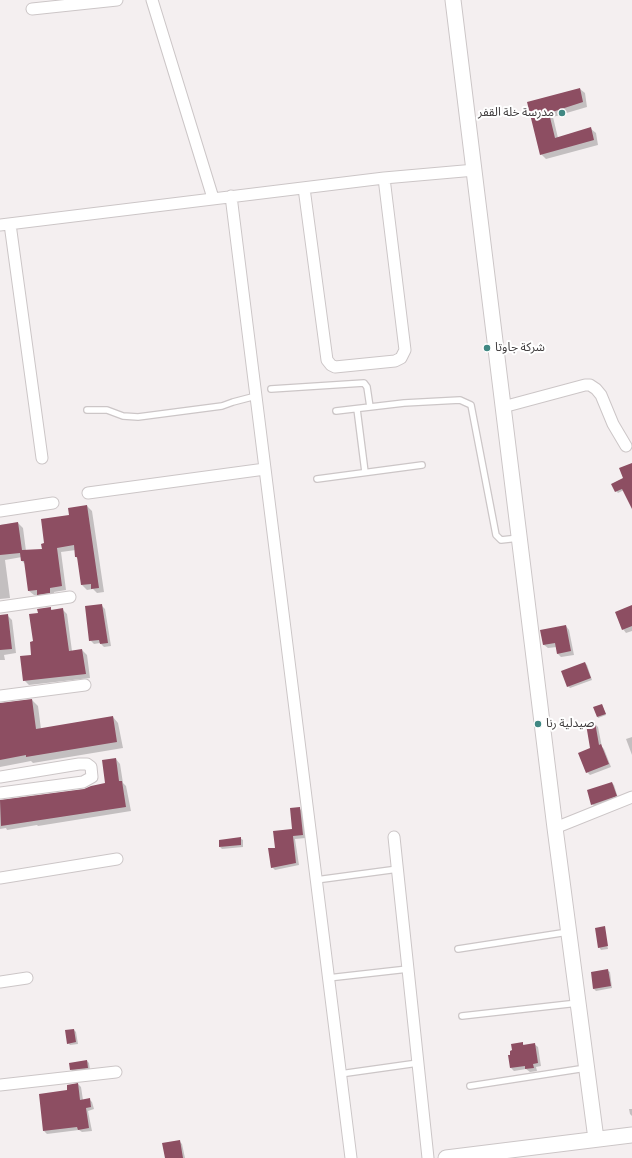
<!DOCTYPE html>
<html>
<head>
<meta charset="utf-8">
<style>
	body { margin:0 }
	canvas { display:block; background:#f4eff0 }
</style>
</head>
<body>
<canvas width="632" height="1158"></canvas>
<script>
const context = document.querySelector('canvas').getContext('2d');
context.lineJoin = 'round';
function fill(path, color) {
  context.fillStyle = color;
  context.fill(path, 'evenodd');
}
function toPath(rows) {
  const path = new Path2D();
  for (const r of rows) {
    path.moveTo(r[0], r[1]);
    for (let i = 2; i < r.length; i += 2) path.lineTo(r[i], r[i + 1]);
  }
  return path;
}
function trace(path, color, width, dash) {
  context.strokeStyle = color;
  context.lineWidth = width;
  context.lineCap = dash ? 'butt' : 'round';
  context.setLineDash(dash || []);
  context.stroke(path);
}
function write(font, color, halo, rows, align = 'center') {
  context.font = font + ' Manrope,"Noto Sans Arabic",sans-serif';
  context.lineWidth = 4;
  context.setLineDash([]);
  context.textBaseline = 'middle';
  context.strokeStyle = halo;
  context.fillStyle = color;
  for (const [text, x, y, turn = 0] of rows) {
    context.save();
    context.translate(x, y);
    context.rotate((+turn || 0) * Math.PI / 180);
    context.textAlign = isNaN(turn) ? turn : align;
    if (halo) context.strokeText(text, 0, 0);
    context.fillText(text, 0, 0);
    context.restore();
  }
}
const shadow = toPath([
	[580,89,585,93,587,107,553,117,558,138,591,129,596,133,598,145,546,159,541,154,529,103],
	[632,464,632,507,624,490,618,493,616,491,625,479],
	[87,506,92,511,104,592,97,593,93,589,87,590,82,585,78,559,76,557,76,550,61,552,66,590,54,592,55,597,43,599,39,595,34,595,29,591,25,564,22,561,22,557,5,560,10,598,0,599,0,525,18,523,23,528,26,551,43,550,45,544,70,516],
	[101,605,105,609,111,646,104,647,100,643,94,644,90,640],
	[632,606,632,631,626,633,623,629],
	[50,608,53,611,62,609,67,614,72,651,82,650,87,655,90,678,29,685,24,680,32,655,34,642],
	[7,615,12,620,16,653,4,655,5,660,0,660,0,616],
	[566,626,569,630,574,655,561,657,558,654,557,647,548,648,544,645,541,631],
	[585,663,587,665,592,680,570,688,568,686],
	[32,700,38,706,41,729,113,717,118,723,123,748,33,763,31,761,0,767,0,705],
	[602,705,606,715,598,718,595,708],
	[595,724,598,727,602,747,604,749,611,767,590,775,587,772],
	[632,737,632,755,626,739],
	[116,759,120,764,123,783,126,786,131,811,38,826,37,825,7,830,6,828,0,829,0,801,84,790,106,784],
	[612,783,614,785,618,798,594,806,592,804],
	[299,808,302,811,306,838,295,839,299,865,275,870,272,867,276,848,294,830],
	[240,838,243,840,243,847,222,849,220,847],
	[604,927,608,949,601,950,599,947],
	[607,970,610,972,612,988,596,991,594,989,592,973],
	[74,1030,76,1032,78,1044,70,1045,68,1043],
	[522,1043,525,1046,534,1044,538,1047,541,1066,536,1067,537,1071,530,1072,526,1069,514,1071,511,1068,512,1055],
	[87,1061,89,1063,90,1070,73,1072,71,1070],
	[78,1084,81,1087,83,1100,89,1099,92,1102,94,1109,88,1111,92,1131,82,1132,79,1130,47,1134,44,1131,68,1091],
	[629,1109,632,1109,632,1116,630,1114],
	[179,1141,182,1144,185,1158,166,1158]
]);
const building = toPath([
	[580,88,583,102,549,113,555,138,591,127,594,140,540,155,527,102],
	[632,463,632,509,622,489,615,492,611,484,623,478,619,468],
	[87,505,99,588,91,589,91,584,81,585,77,557,75,557,74,545,57,548,62,586,50,588,50,593,49,593,37,595,37,590,28,591,24,561,21,561,20,553,0,555,0,525,18,522,22,550,42,549,41,544,44,543,41,519,69,515,68,508],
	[102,604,108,643,100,644,99,640,89,641,85,606],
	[632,605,632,626,622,630,615,612],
	[51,607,51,610,63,608,69,651,82,649,86,674,23,681,20,656,31,655,30,642,33,641,29,614,38,613,37,609],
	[8,614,12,649,0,650,0,615],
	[566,625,571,651,557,654,555,643,543,645,540,630],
	[585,662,591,678,567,687,561,671],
	[32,699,36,729,113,716,117,742,26,757,26,755,0,760,0,703],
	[602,704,606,714,597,717,593,707],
	[595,722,599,745,601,744,609,764,586,773,578,753,590,748,586,724],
	[116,758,119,781,122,781,126,807,1,826,0,800,84,789,91,786,105,783,102,760],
	[612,782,617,796,591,805,587,790],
	[300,807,303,835,293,836,296,863,271,868,268,848,275,848,273,831,292,829,290,808],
	[241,837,241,845,219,847,219,840],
	[605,926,608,946,598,948,595,928],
	[608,969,611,986,593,989,591,972],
	[74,1029,76,1042,67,1044,65,1030],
	[523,1042,523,1045,535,1043,538,1063,533,1064,534,1068,525,1069,525,1066,510,1068,508,1055,510,1055,510,1051,512,1050,511,1044],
	[87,1060,88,1068,70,1070,69,1063],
	[78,1083,80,1100,90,1098,91,1107,86,1108,89,1128,78,1130,77,1127,43,1131,39,1094,67,1090,67,1085],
	[180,1140,183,1158,165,1158,162,1143]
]);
const lane = toPath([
	[271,389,364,383,367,387,370,407],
	[357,409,365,472],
	[87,410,107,410,123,416,138,417,222,406,233,402,256,396],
	[336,411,404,403,460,400,471,405,496,535,501,540,519,538],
	[317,479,422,465],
	[316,880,398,869],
	[458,949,568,932],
	[328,978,408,969],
	[462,1016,578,1003],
	[340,1074,418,1063],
	[470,1086,586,1068]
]);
const street = toPath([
	[152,0,213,198],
	[32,9,117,0],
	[304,188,327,360,331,365,335,367,395,361,401,358,405,350,384,178],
	[231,196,351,1158],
	[10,224,42,458],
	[0,225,384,178,475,170],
	[503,407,585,385,590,385,596,389,601,395,613,424,626,446],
	[88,493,265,469],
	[0,511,53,503],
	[0,607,70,597],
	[0,696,85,685],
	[0,777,79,764,87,764,91,767,92,777,83,782,0,793],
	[555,828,632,797],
	[394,837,428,1158],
	[0,878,117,859],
	[0,982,27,978],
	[0,1085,116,1072]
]);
const secondary = toPath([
	[453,0,555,828,596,1139],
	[446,1158,632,1135]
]);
const markers = [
	[562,113,4,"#408883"],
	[487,348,4,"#408883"],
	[538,724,4,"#408883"]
];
const poiNames = [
	["مدرسة خلة القفر",554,113,"right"],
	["شركة جاوتا",495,348],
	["صيدلية رنا",546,724]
];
fill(shadow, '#0003');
fill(building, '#8d4e62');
trace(lane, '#ccc6c7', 8);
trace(street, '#ccc6c7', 13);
trace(secondary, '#ccc6c7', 17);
trace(lane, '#fff', 5.5);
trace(street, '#fff', 11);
trace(secondary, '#fff', 15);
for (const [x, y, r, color] of markers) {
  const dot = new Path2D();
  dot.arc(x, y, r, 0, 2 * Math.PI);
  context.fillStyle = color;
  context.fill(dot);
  trace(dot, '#fff', 1.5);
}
write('12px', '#3e3b3c', '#fff', poiNames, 'left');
</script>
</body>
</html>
